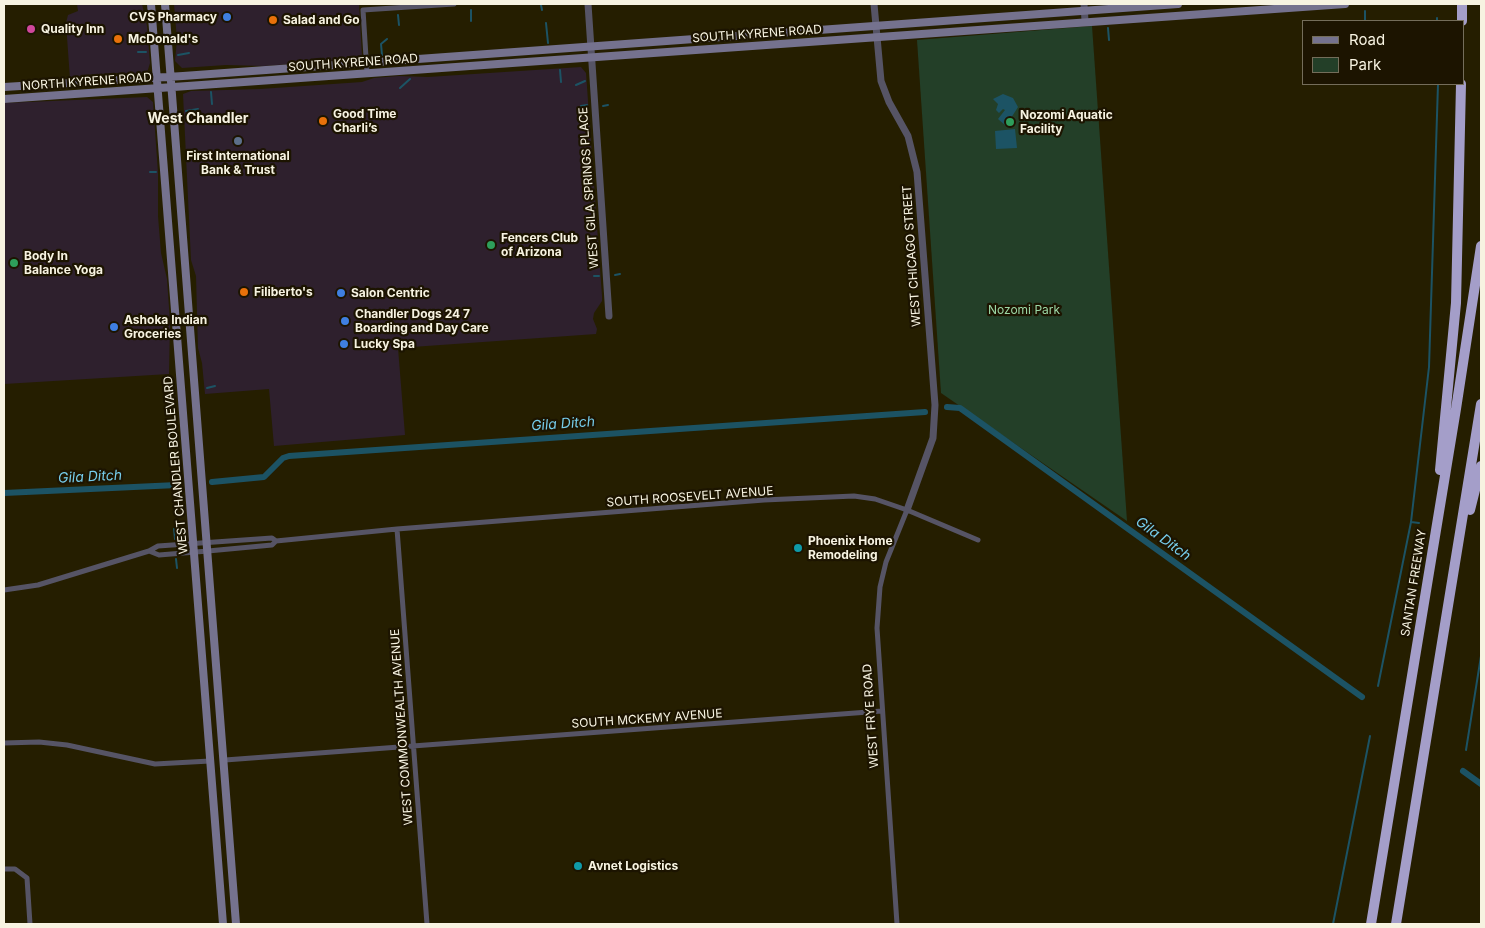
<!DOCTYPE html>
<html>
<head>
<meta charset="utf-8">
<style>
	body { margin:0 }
	#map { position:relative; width:1485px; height:928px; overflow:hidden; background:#251e00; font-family:Inter,sans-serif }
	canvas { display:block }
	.frame { position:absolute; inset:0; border:5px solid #f7f3e1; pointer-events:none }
	.legend { position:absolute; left:1302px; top:20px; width:162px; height:65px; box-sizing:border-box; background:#1c1400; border:1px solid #746d5a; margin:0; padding:6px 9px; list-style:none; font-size:15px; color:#f7f3e1 }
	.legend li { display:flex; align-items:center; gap:10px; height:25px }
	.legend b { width:25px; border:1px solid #746d5a }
</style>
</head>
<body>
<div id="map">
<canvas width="1485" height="928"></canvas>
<div class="frame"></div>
<ul class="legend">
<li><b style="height:6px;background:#75728e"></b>Road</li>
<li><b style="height:14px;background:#233f28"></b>Park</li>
</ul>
</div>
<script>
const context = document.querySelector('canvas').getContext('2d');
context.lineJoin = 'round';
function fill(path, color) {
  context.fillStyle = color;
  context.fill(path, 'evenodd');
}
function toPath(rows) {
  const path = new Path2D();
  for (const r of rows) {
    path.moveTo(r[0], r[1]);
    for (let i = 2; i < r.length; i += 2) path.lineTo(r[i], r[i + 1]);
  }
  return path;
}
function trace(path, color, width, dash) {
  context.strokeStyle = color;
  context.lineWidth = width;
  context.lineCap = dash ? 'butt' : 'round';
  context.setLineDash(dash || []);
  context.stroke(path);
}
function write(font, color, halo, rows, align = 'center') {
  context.font = font + ' Inter,sans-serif';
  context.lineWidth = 4.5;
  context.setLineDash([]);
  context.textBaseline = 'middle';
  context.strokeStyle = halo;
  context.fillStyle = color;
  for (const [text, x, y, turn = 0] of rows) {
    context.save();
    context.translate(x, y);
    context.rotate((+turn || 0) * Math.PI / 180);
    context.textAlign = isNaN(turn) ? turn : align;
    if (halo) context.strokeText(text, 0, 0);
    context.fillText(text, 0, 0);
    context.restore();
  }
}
const commercial = toPath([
	[77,4,142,4,147,26,150,63,147,73,142,75,116,73,83,75,70,79,66,23,68,15,78,11],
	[174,4,359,4,362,56,357,59,264,66,226,65,182,68,175,61,177,40],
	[581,67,586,73,602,296,602,301,594,313,593,319,597,329,596,334,398,348,405,435,274,446,269,389,205,394,202,363,198,348,196,276,191,260,183,94,191,91,260,89,362,82,374,78,399,76,428,77],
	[147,97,153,102,158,173,158,216,161,253,167,279,170,322,169,374,4,384,4,103]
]);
const green = toPath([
	[1092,26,1127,521,941,393,917,40]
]);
const water = toPath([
	[1003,94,1013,98,1018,107,1006,126,998,119,1005,110,1003,109,999,113,996,110,998,104,993,99],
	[1015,129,1017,148,996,149,995,131]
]);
const stream = toPath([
	[541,5,542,10],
	[471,10,471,21],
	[1365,11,1365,21],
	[398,15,399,25],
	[1437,18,1437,21],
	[546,23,548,43],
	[1108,28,1109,40],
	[138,52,146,52],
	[178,55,189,53],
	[382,55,381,44,387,39],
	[560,70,561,82],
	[576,85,585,81],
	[400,88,410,79],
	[211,92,212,104],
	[581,106,587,105],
	[603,106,608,105],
	[186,111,198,109],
	[586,162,590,162],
	[150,172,156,172],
	[615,275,620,274],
	[594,276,599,276],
	[207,388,215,386],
	[1411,522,1419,523],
	[174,529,175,539],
	[176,559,177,568],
	[1378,686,1411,522,1429,367,1438,84],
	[1466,750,1481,656],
	[1333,924,1370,736]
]);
const canal = toPath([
	[947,407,960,408,1362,697],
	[212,482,264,477,283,458,289,456,925,412],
	[4,493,177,485],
	[1463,771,1481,784]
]);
const minor = toPath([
	[367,73,363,10,454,4],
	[397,529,427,924],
	[149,551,159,555,208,551,272,545,276,541],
	[4,590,38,585,149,551,158,546,272,538,276,541,397,529,764,500,854,496,875,499,907,510,978,540],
	[4,743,39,742,67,745,155,764,210,761],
	[225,760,882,711],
	[4,869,15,869,27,878,30,924],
	[897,924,877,628,880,587,886,562,907,510]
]);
const tertiary = toPath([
	[588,4,609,316],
	[874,4,881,81,889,102,908,136,917,172,935,405,933,438,907,510],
	[1084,4,1085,21]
]);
const secondary = toPath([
	[151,4,223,924],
	[165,4,236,924],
	[4,87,183,76,1178,4],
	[4,99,1345,4]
]);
const motorway = toPath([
	[1462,21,1462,4],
	[1440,470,1456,303,1461,84],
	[1470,510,1481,466],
	[1371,924,1456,409,1481,246],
	[1396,924,1481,404]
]);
const markers = [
	[227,17,5,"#3f7fe0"],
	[273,20,5,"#e8710a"],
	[31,29,5,"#d1479c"],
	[118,39,5,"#e8710a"],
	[323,121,5,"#e8710a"],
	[1010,122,5,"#2e9e5b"],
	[238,141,5,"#5c6f8a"],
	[491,245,5,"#2e9e5b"],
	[14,263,5,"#2e9e5b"],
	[244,292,5,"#e8710a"],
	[341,293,5,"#3f7fe0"],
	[345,321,5,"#3f7fe0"],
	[114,327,5,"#3f7fe0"],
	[344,344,5,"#3f7fe0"],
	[798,548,5,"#0f9aa8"],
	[578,866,5,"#0f9aa8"]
];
const poiNames = [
	["CVS Pharmacy",217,17,"right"],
	["Salad and Go",283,20],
	["Quality Inn",41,29],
	["McDonald's",128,39],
	["Good Time",333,114],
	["Charli’s",333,128],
	["Nozomi Aquatic",1020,115],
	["Facility",1020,129],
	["First International",238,156,"center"],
	["Bank & Trust",238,170,"center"],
	["Fencers Club",501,238],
	["of Arizona",501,252],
	["Body In",24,256],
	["Balance Yoga",24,270],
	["Filiberto's",254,292],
	["Salon Centric",351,293],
	["Chandler Dogs 24 7",355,314],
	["Boarding and Day Care",355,328],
	["Ashoka Indian",124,320],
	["Groceries",124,334],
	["Lucky Spa",354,344],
	["Phoenix Home",808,541],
	["Remodeling",808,555],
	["Avnet Logistics",588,866]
];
const streetNames = [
	["SOUTH KYRENE ROAD",757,34,-4],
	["SOUTH KYRENE ROAD",353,63,-4],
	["NORTH KYRENE ROAD",87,82,-4],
	["WEST GILA SPRINGS PLACE",589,188,-94],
	["WEST CHICAGO STREET",912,256,-94],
	["WEST CHANDLER BOULEVARD",176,465,-95],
	["SOUTH ROOSEVELT AVENUE",690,497,-4],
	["SANTAN FREEWAY",1414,583,-81],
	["WEST FRYE ROAD",871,716,-94],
	["SOUTH MCKEMY AVENUE",647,719,-4],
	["WEST COMMONWEALTH AVENUE",402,727,-94]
];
const parkNames = [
	["Nozomi Park",1024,310]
];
const neighbourhoodNames = [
	["West Chandler",198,119]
];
const waterNames = [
	["Gila Ditch",563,424,-4],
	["Gila Ditch",90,477,-3],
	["Gila Ditch",1163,539,36]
];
fill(commercial, '#2e202d');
fill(green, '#233f28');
fill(water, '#1c5364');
trace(stream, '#1c5364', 2);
trace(canal, '#1c5364', 6);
trace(minor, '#565465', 5);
trace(tertiary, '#565465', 7);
trace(secondary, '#75728e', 8);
trace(motorway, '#a49ec9', 10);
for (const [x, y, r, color] of markers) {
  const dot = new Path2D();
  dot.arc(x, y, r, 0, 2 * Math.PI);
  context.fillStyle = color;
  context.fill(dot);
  trace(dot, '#1c1400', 2);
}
write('bold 12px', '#f7f3e1', '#1c1400', poiNames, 'left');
write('12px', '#f7f3e1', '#1c1400', streetNames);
write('12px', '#9cd8a6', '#1c1400', parkNames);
write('bold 14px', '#f7f3e1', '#1c1400', neighbourhoodNames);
write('italic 14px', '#76ccea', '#1c1400', waterNames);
</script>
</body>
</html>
